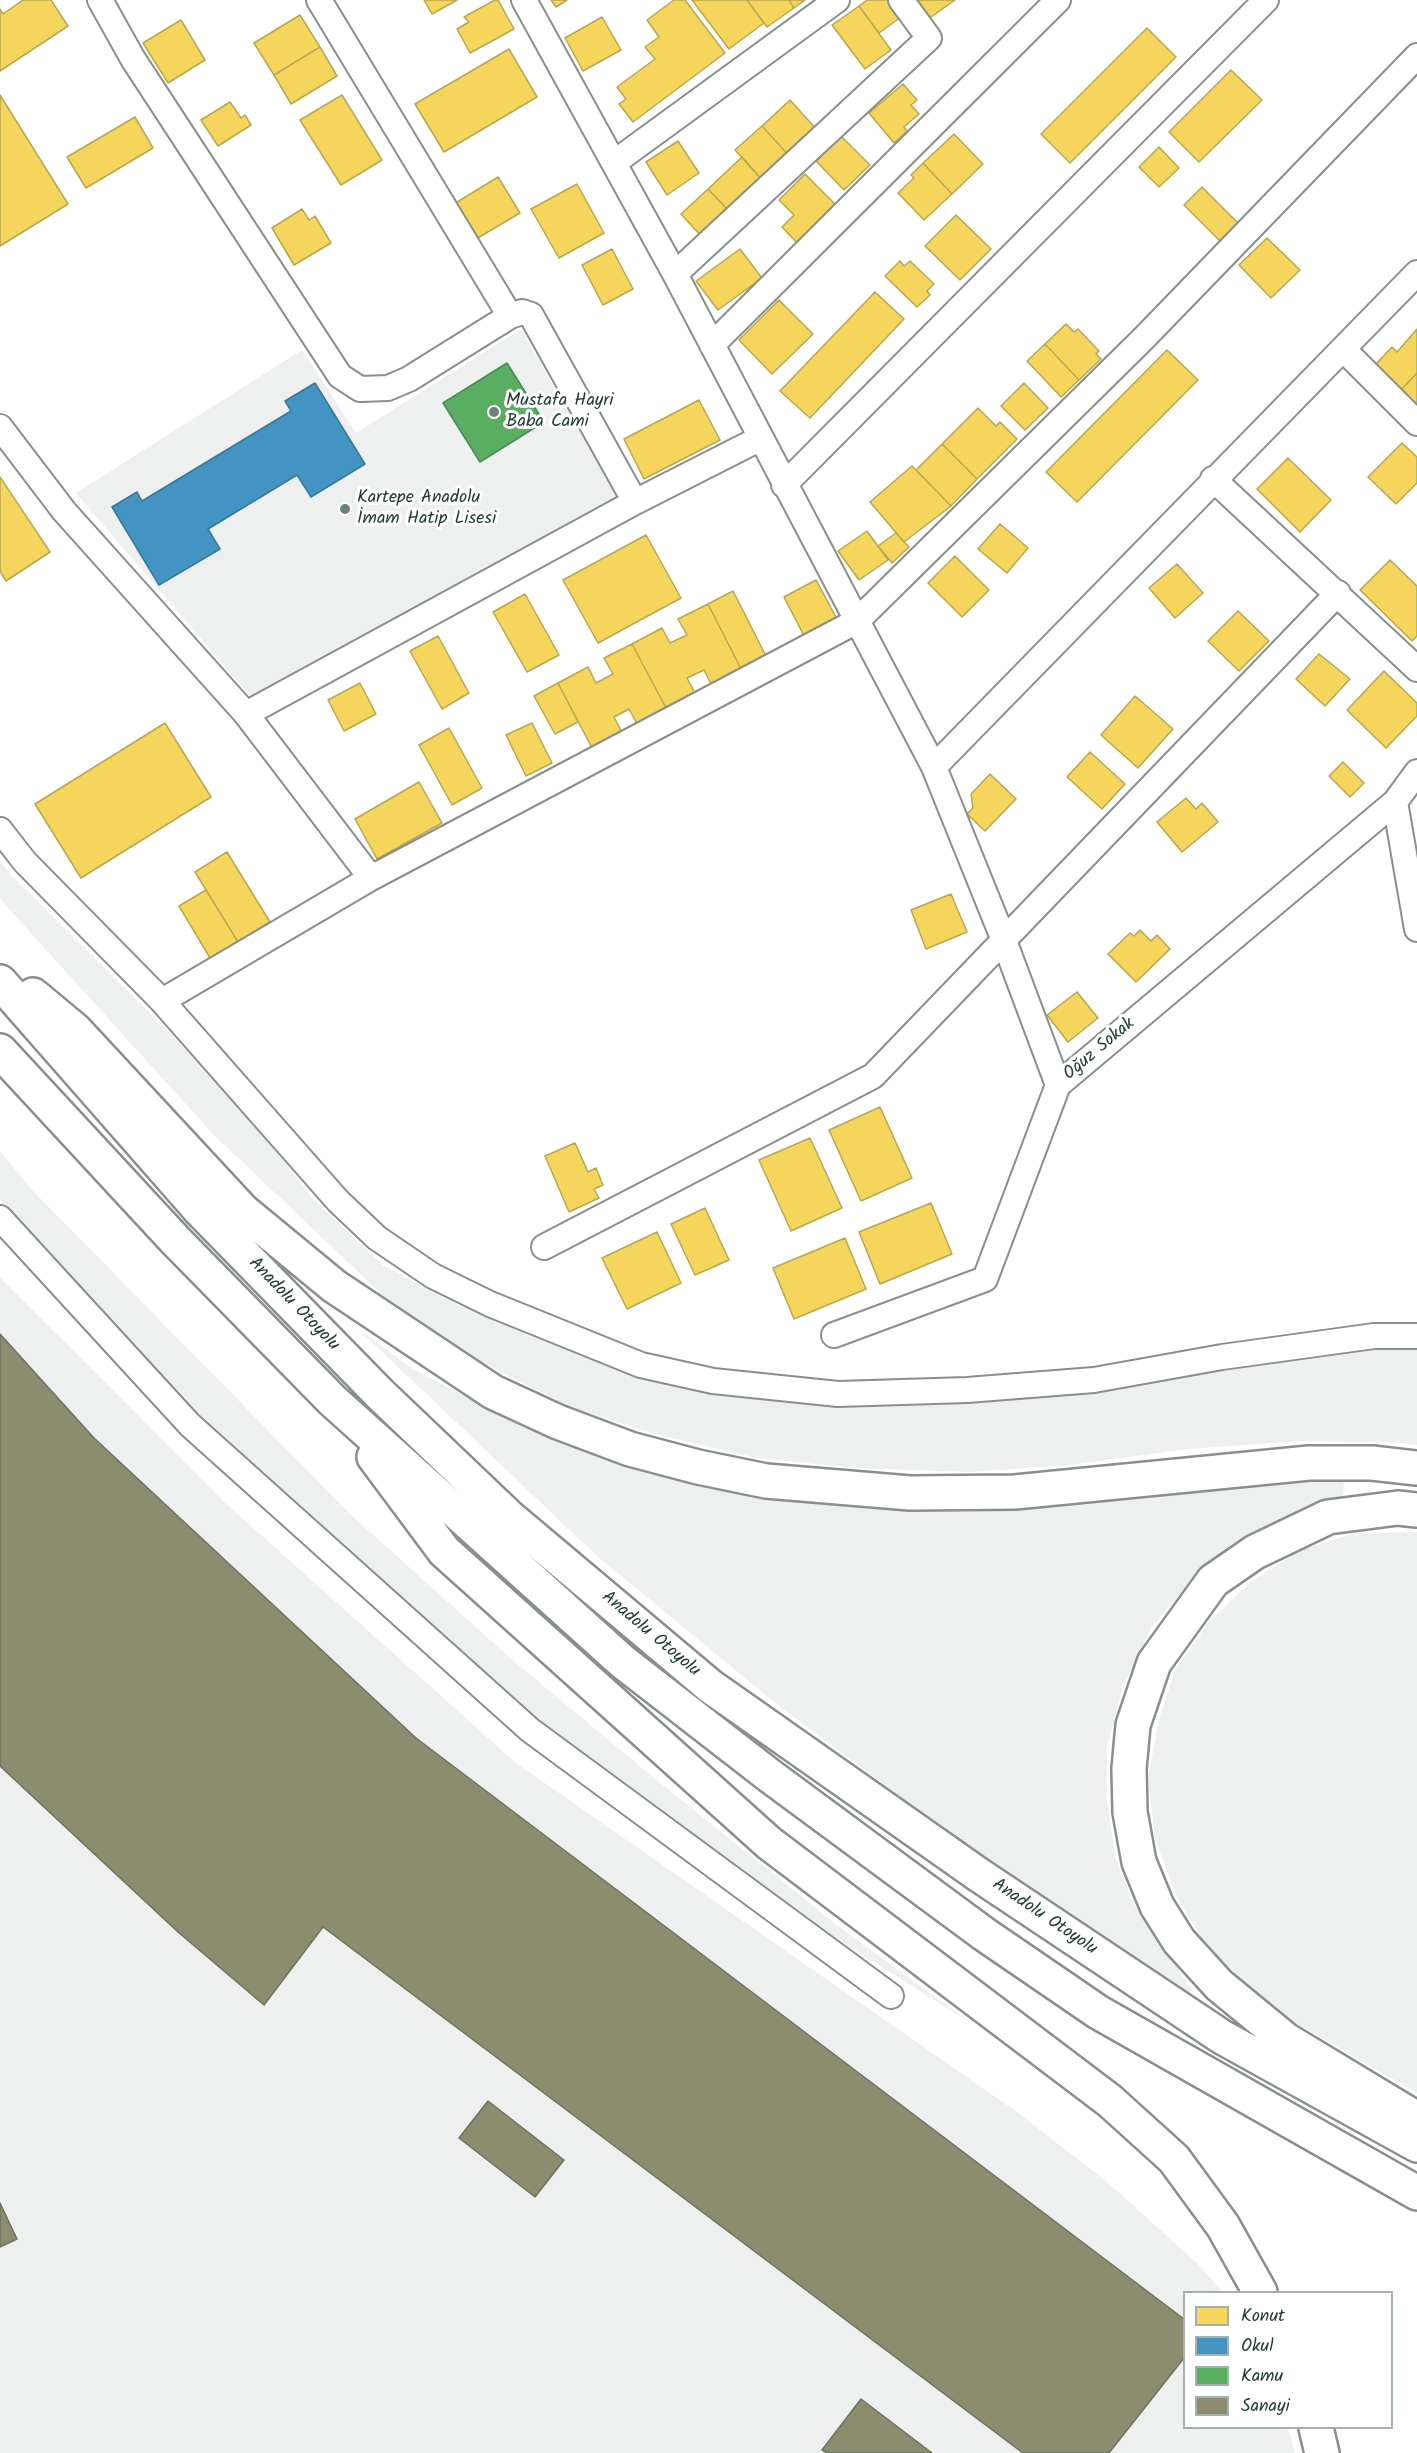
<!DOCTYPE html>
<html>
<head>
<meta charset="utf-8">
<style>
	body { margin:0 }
	#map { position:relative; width:1417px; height:2453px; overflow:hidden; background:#fff; font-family:Kalam,sans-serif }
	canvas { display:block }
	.legend { position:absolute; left:1183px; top:2291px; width:210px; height:138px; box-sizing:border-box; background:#fff; border:2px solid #a5b1ae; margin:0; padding:8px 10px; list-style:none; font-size:18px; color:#1f3d34 }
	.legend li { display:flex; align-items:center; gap:12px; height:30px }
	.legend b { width:30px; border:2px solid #a5b1ae }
</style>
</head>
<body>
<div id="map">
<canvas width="1417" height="2453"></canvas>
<ul class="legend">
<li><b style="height:16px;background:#f6d55c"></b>Konut</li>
<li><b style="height:16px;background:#4393c3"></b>Okul</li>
<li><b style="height:16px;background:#5aae61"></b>Kamu</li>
<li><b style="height:16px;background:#8c8c6e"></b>Sanayi</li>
</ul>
</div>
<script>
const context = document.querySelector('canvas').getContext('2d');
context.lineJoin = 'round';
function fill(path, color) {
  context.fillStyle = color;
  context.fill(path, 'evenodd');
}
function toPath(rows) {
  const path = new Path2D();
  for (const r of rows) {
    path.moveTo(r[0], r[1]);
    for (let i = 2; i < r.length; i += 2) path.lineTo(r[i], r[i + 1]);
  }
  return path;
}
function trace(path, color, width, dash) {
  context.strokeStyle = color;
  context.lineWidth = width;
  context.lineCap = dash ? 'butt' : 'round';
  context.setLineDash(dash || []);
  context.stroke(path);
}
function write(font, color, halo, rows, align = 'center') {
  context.font = font + ' Kalam,sans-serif';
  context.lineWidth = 6;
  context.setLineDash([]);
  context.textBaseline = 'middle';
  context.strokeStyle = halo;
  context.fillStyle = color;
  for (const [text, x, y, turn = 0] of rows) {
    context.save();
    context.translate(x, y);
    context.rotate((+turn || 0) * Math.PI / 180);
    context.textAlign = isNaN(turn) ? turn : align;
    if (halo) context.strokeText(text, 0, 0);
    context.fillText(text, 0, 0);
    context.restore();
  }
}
const built = toPath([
	[521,329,618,499,252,698,76,493,302,350,356,433],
	[0,861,12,876,163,1026,252,1122,312,1198,384,1266,452,1302,533,1337,617,1369,711,1392,833,1406,929,1405,1024,1396,1282,1358,1372,1349,1417,1350,1417,1445,1387,1442,1298,1441,1188,1449,1070,1465,970,1472,857,1468,757,1458,655,1434,570,1407,478,1360,393,1305,314,1230,214,1135,9,909,0,898],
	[0,1151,34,1192,351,1515,509,1657,659,1782,842,1929,974,2025,793,1911,600,1774,304,1516,204,1419,0,1200],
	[0,1277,223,1501,516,1763,1017,2112,1106,2181,1199,2265,1222,2292,1184,2292,1184,2428,1288,2428,1295,2453,0,2453],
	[356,1327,411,1368,531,1430,699,1487,786,1501,944,1510,1099,1502,1215,1486,1344,1478,1343,1500,1307,1508,1252,1532,1200,1571,1153,1625,1123,1686,1107,1748,1107,1799,1115,1856,1132,1901,1192,1990,1184,1999,1032,1895,779,1706,597,1556],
	[1417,1532,1417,2093,1292,2021,1256,1993,1208,1948,1177,1897,1155,1839,1148,1778,1159,1719,1175,1670,1208,1623,1249,1583,1300,1550,1356,1533]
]);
const homes = toPath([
	[23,0,51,0,68,26,0,71,0,9,3,14,23,0],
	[424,0,457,0,432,14,424,0],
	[495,0,498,0,514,29,470,53,457,29,469,22,464,17,495,0],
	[551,0,567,0,556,7,551,0],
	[674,0,685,0,725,53,633,122,619,104,626,99,617,87,655,59,645,47,659,37,647,20,674,0],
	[692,0,747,0,764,23,729,49,692,0],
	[747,0,789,0,794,8,767,27,747,0],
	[789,0,805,0,794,8,789,0],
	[867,0,888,0,901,17,879,33,859,6,867,0],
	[912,0,955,0,927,20,912,0],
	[859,6,891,50,865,69,832,25,859,6],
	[300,15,320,47,274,75,254,43,300,15],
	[602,17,621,50,583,71,565,38,602,17],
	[181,20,205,60,168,83,143,43,181,20],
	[1147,28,1176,57,1070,163,1041,134,1147,28],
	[320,47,337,76,291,104,274,75,320,47],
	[509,49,537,97,444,152,415,104,509,49],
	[1231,70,1262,100,1199,162,1169,132,1231,70],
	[903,84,917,100,911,105,919,114,904,127,907,131,894,143,869,113,903,84],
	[0,95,68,204,0,246,0,95],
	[342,95,382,160,341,185,300,120,342,95],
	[790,100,818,131,790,157,762,126,790,100],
	[230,102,241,118,245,115,251,125,218,146,201,120,230,102],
	[135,117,153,148,86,188,67,157,135,117],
	[762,126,790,157,763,181,735,150,762,126],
	[954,134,983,164,952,194,923,163,954,134],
	[841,136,870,165,844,190,816,161,841,136],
	[678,141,699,173,667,195,646,162,678,141],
	[1159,147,1179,168,1159,187,1139,167,1159,147],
	[742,157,763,181,730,212,708,189,742,157],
	[923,163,952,194,924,220,898,193,914,178,911,175,923,163],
	[805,174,839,208,800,246,782,227,794,215,779,200,805,174],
	[498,177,520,213,476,239,454,204,498,177],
	[577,184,604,233,559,258,531,209,577,184],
	[1202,187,1238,223,1220,241,1184,205,1202,187],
	[708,189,730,212,702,237,681,214,708,189],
	[302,209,309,220,315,216,331,243,294,265,272,228,302,209],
	[956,215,991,249,960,280,925,246,956,215],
	[1267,238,1300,270,1271,298,1239,265,1267,238],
	[612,249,633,289,603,305,582,265,612,249],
	[740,249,762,278,718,310,696,281,740,249],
	[900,261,904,266,910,261,934,284,927,291,930,295,917,307,885,276,900,261],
	[875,292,904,319,810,418,780,391,875,292],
	[779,300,813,334,772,374,739,340,779,300],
	[1066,324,1074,332,1078,329,1099,351,1096,354,1101,359,1079,380,1045,344,1066,324],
	[1417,329,1417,373,1401,390,1375,365,1392,347,1397,352,1417,329],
	[1045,344,1079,380,1061,397,1027,361,1045,344],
	[1167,350,1198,380,1077,502,1046,472,1167,350],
	[1417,373,1417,405,1401,390,1417,373],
	[1024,383,1048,408,1025,430,1001,406,1024,383],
	[699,400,720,440,644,479,624,439,699,400],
	[978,408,996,426,1000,422,1017,439,977,479,942,444,978,408],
	[1402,443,1417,457,1417,483,1396,504,1368,477,1402,443],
	[942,444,977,479,951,506,916,470,942,444],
	[1288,458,1331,500,1300,532,1257,489,1288,458],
	[912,466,951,506,904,542,870,502,912,466],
	[0,477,50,552,6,581,0,571,0,477],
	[1000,524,1028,548,1007,573,978,549,1000,524],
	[867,531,888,560,859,580,838,551,867,531],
	[896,533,909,547,892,563,878,546,896,533],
	[646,535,681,598,598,643,563,580,646,535],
	[955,556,989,590,962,617,928,583,955,556],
	[1390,560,1417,586,1417,636,1412,641,1360,590,1390,560],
	[1177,564,1203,593,1175,618,1149,588,1177,564],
	[816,580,837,619,804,636,784,597,816,580],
	[733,591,766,656,741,669,708,604,733,591],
	[525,594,559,655,527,672,493,612,525,594],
	[708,604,741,669,711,684,704,670,687,678,695,693,666,708,632,644,662,628,670,643,687,635,678,619,708,604],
	[1238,611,1269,641,1239,671,1208,641,1238,611],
	[438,636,469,693,442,709,410,651,438,636],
	[632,644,666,708,637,724,629,709,614,717,622,732,592,748,558,683,588,667,596,683,613,674,604,658,632,644],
	[1319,654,1350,679,1325,706,1296,679,1319,654],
	[1384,671,1417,703,1417,716,1386,748,1347,710,1384,671],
	[360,683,376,714,344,731,328,700,360,683],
	[558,683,578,722,555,734,534,696,558,683],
	[1135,696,1173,729,1138,768,1101,735,1135,696],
	[165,723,211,797,81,878,35,804,165,723],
	[532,723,552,763,526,776,506,735,532,723],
	[449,728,482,788,452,805,419,745,449,728],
	[1090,752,1125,784,1102,809,1067,777,1090,752],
	[1343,762,1364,783,1350,797,1329,776,1343,762],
	[990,774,1016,799,985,831,967,814,973,808,971,794,990,774],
	[419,782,442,823,377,859,355,819,419,782],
	[1186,798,1196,809,1202,803,1218,822,1182,852,1157,822,1186,798],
	[227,852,270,922,238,942,195,872,227,852],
	[206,890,238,942,210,958,179,906,206,890],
	[951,894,967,932,926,949,911,910,951,894],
	[1140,930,1151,941,1157,935,1170,949,1136,982,1108,954,1130,933,1134,936,1140,930],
	[1077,992,1098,1018,1068,1042,1047,1015,1077,992],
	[880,1107,912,1178,861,1201,829,1130,880,1107],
	[810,1138,842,1208,791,1231,759,1160,810,1138],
	[575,1143,588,1172,596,1168,603,1185,594,1189,599,1198,569,1212,545,1156,575,1143],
	[931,1203,952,1254,880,1284,859,1232,931,1203],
	[705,1208,729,1260,695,1275,671,1224,705,1208],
	[657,1232,681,1283,627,1309,602,1258,657,1232],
	[845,1238,866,1289,794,1319,773,1268,845,1238]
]);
const schools = toPath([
	[315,383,365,464,311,497,297,475,208,529,220,549,159,585,112,507,137,492,142,501,291,411,285,401,315,383]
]);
const public = toPath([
	[507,363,544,422,480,462,443,403,507,363]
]);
const industry = toPath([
	[0,1334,94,1438,416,1738,1184,2319,1184,2358,1109,2453,1023,2453,323,1927,264,2005,178,1932,0,1766,0,1334],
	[488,2101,564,2160,535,2197,459,2138,488,2101],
	[0,2203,17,2239,0,2247,0,2203],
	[861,2399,932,2453,827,2453,822,2450,861,2399]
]);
const minor = toPath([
	[100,0,133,59,340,376,360,389,388,388,409,379,510,316,522,312,531,315,635,502],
	[319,0,510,316],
	[524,0,675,274,934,767,1003,938,1058,1085],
	[615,162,837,0],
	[675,274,929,38,901,0],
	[712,345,1058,0],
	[1343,349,1417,423],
	[0,427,64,511,246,714,371,878],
	[1213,479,1417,669],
	[784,485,1266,0],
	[246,714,635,502,759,439],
	[934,767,1417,273],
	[1395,802,1417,929],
	[0,830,25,862,162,1001,338,1201,377,1238,433,1276,490,1304,641,1365,713,1381,838,1394,967,1390,1094,1380,1222,1357,1374,1336,1417,1336],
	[162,1001,371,878,857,621,1144,338,1417,56],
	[0,1218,190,1425,530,1730,891,1996],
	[544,1247,873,1076,1338,593],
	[834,1335,985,1279,1058,1085,1395,802,1417,772]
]);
const highway = toPath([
	[0,982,200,1210,380,1394,508,1516,710,1686,979,1875,1222,2037,1417,2145],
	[33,995,75,1030,243,1211,334,1286,493,1392,558,1422,630,1449,698,1467,766,1481,910,1493,1015,1492,1309,1463,1372,1463,1417,1468],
	[0,1051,176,1241,332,1400,623,1662,770,1776,984,1934,1098,2012,1417,2193],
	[374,1457,444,1551,769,1843,1110,2101,1174,2159,1223,2226,1260,2292],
	[1417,1510,1398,1508,1328,1517,1255,1552,1213,1581,1154,1663,1133,1725,1129,1769,1130,1812,1139,1862,1157,1906,1179,1941,1219,1985,1286,2040,1417,2119],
	[1316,2428,1322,2453]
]);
const markers = [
	[494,412,6,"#6d817b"],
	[345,509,6,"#6d817b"]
];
const poiNames = [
	["Mustafa Hayri",506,402],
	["Baba Cami",506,423],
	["Kartepe Anadolu",357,499],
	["İmam Hatip Lisesi",357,520]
];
const streetNames = [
	["Oğuz Sokak",1100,1050,-40],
	["Anadolu Otoyolu",293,1305,46],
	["Anadolu Otoyolu",650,1635,40],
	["Anadolu Otoyolu",1044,1918,34]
];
fill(built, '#edf0ef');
fill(homes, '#f6d55c');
trace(homes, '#b6a750', 1.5);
fill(schools, '#4393c3');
trace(schools, '#387998', 1.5);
fill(public, '#5aae61');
trace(public, '#488c54', 1.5);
fill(industry, '#8c8c6e');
trace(industry, '#6b745d', 1.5);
trace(minor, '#898f8d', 28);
trace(highway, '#898f8d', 38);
trace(minor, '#fff', 24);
trace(highway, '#fff', 33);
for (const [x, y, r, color] of markers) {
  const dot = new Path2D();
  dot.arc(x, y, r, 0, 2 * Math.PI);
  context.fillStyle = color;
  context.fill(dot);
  trace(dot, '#fff', 2);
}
write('18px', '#1f3d34', '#fff', poiNames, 'left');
write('18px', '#1f3d34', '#fff', streetNames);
</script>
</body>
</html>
